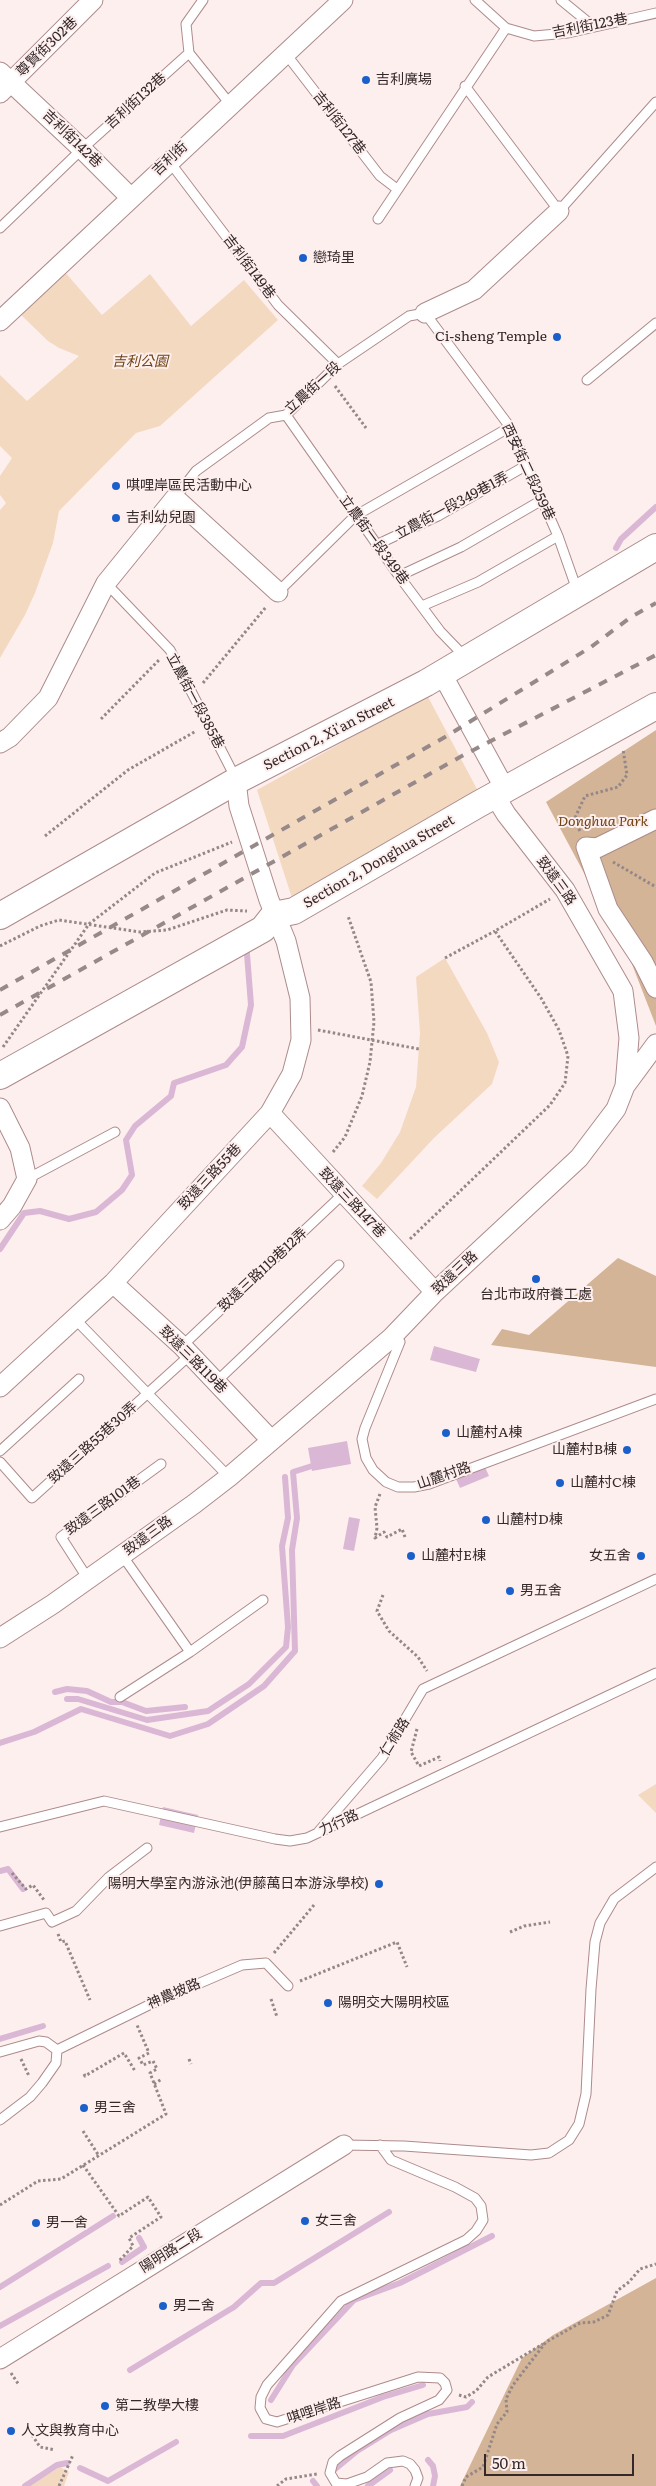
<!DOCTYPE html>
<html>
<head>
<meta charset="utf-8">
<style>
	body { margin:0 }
	#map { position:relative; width:656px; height:2486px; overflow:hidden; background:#feefef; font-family:Literata,serif }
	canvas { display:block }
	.scale { position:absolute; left:484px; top:2454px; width:150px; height:22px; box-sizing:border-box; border:2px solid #352828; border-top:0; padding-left:6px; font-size:15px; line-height:18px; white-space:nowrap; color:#352828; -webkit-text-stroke:4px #feefef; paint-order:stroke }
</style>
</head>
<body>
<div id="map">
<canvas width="656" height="2486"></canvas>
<div class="scale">50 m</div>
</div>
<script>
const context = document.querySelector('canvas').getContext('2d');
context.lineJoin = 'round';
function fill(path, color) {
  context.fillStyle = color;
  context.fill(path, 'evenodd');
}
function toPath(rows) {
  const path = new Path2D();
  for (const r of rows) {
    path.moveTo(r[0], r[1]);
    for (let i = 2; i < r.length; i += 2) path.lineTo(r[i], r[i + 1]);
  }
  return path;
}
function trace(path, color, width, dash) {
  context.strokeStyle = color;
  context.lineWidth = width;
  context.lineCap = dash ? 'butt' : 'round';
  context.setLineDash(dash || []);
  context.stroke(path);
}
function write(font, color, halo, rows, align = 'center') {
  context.font = font + ' Literata,"Noto Sans TC",serif';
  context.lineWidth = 4;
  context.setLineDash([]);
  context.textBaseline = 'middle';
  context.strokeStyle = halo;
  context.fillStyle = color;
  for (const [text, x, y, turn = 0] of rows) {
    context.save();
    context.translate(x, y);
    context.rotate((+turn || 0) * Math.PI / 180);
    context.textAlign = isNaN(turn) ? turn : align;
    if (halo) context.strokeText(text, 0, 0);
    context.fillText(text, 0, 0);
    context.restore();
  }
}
const green = toPath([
	[65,272,102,315,150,274,191,326,244,280,278,320,160,426,136,433,59,511,53,543,35,593,25,615,0,658,0,510,6,503,0,495,0,476,12,458,0,446,0,375,27,401,79,356,59,348,48,341,20,314],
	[427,695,478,791,292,898,257,790],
	[445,958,487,1033,499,1062,492,1084,434,1138,377,1199,362,1186,381,1163,400,1132,416,1087,420,1033,416,977],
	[656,1784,656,1813,638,1795],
	[60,2467,69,2472,64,2486,29,2486]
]);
const forest = toPath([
	[656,730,656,1026,630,959,546,802],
	[618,1258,656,1276,656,1367,491,1345,502,1329,529,1335],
	[656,2278,656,2486,460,2486,522,2358,553,2335]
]);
const water = toPath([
	[434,1346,480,1359,476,1372,430,1360],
	[347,1441,351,1464,312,1471,308,1448],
	[485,1467,489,1476,460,1488,456,1479],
	[349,1517,360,1519,354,1551,343,1549],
	[163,1807,198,1815,194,1833,159,1825]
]);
const stream = toPath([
	[616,548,621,539,656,507],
	[0,1249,24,1213,40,1211,69,1219,96,1212,122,1190,132,1175,126,1140,135,1126,171,1096,174,1083,226,1065,242,1047,251,1005,247,954],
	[55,1692,67,1689,87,1691,111,1702,122,1702,146,1711,185,1707],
	[67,1699,78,1699,147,1720,208,1711,249,1684,286,1647,288,1627,282,1546,288,1518,285,1477],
	[0,1743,34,1732,81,1709,170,1736,208,1724,264,1686,295,1651,292,1550,297,1518,293,1472,312,1466],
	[0,1871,8,1869,23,1889],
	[0,2039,43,2026],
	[122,2262,144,2247,139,2238],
	[0,2287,113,2216],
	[0,2326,108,2266],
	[130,2370,234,2307,261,2283,274,2283,389,2212],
	[271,2400,293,2365,354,2300,400,2283,492,2236],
	[251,2436,283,2436,383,2397,423,2385],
	[428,2460,433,2466,435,2476,433,2486],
	[80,2468,108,2481,176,2442],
	[334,2470,357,2451,391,2430,428,2414,467,2407,472,2402],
	[313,2481,317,2486],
	[25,2486,57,2465,67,2463],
	[368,2486,390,2470]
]);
const path = toPath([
	[335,386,366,428],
	[203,683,266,607],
	[101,719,160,659],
	[580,831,574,820,585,796,618,787,627,775,623,749],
	[45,836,128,770,196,731],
	[613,862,656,887],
	[0,946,40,926,59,920,140,932,167,930,227,910,247,911],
	[445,958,495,931],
	[318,1030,419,1049],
	[3,1047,89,924,155,873,232,842],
	[333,1152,345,1137,362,1096,370,1062,374,1022,371,982,348,916],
	[410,1239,550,1105,565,1083,568,1056,559,1030,541,998,495,931,550,899],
	[380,1494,375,1507,377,1528,375,1538,384,1532,387,1537,402,1529,405,1537],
	[383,1595,377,1611,389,1631,418,1657,427,1671],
	[417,1729,411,1752,419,1766,439,1757,440,1761],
	[12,1873,26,1889,33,1885,44,1900],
	[510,1932,524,1926,550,1922],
	[58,1934,61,1942,65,1941,90,2000],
	[274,1953,314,1905],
	[300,1981,397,1942,407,1967],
	[271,1999,277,2017],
	[21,2059,29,2076],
	[189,2059,191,2064],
	[84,2074,85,2076,124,2053,135,2071],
	[154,2084,162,2079],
	[83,2131,99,2156],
	[83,2165,119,2216,148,2197,161,2217,129,2238,133,2246,119,2261],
	[0,2205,38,2181,61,2179,166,2114,150,2073,157,2069,153,2061,143,2065,139,2058,149,2053,137,2025],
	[11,2373,19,2385],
	[459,2395,466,2397,476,2391,488,2377,543,2344],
	[32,2435,40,2447,55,2450],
	[59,2486,73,2455],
	[277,2486,286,2479,317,2474],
	[462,2486,466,2477,483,2467,497,2424,507,2412,506,2399,513,2385,546,2342,580,2323,594,2322,608,2315,617,2291,629,2282,640,2269,656,2264]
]);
const lane = toPath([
	[203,0,186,24,189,53,230,104],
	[475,0,506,28,534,36,568,33,656,13],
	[561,0,594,27],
	[286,54,380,176,397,189],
	[465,86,559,211,656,102],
	[169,161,278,305,338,364],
	[378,219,506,28],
	[0,228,82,149,189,53],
	[587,380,656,323],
	[286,415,399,576,440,631,466,658],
	[175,498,196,471,269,418,286,415,338,364,409,316,425,313,510,427,558,536,577,590],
	[376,545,438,516,527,465],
	[399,576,461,547,542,500],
	[106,583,170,650,236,779],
	[278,592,355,516,510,427],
	[422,606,478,582,558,536],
	[27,1179,115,1132],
	[75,1319,229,1477],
	[393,1336,400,1342,365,1428,362,1439,366,1458,373,1470,386,1482,398,1487,414,1487,429,1484,656,1399],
	[182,1346,343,1194],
	[216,1382,339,1265],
	[0,1451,79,1379],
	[0,1462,32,1498,190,1355],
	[122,1555,190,1652],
	[88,1579,61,1537,161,1464],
	[120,1697,190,1652,263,1600],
	[0,1827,104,1801,275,1839,290,1841,307,1838,656,1673],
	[319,1831,382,1758,423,1689,656,1579],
	[0,1926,46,1913,52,1922,76,1911,109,1877,147,1848],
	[0,2052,39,2041,46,2042,57,2050,151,2004,242,1965,266,1963,288,1986],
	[0,2120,30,2097,42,2083,56,2063,57,2050],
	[344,2145,404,2146,531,2155,549,2153,569,2140,579,2124,586,2094,591,1989,595,1942,600,1923,614,1899,656,1867],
	[380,2145,391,2160,455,2187,475,2198,481,2206,483,2220,476,2231,466,2240,341,2301,267,2385,261,2397,260,2408,266,2419,277,2422,418,2377,440,2378,445,2383,447,2390,439,2400,400,2418,340,2456,333,2462,330,2473,336,2483,347,2484,367,2477,387,2463,403,2461,410,2464,415,2470,418,2478,415,2486]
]);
const street = toPath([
	[0,72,82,149,130,197],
	[0,93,93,0],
	[425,313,474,290,559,211],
	[0,321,343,0],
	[442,674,505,789],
	[0,743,10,737,48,698,106,583,175,498,278,592],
	[656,819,597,848,586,847,608,909,643,962,656,988],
	[625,1086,656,1044],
	[0,1108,20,1148,27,1179,12,1206,0,1220],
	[270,1113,435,1292],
	[113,1283,182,1346,271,1440],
	[0,1387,113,1283,270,1113,292,1074,301,1040,300,998,286,941,269,900,239,806,236,781],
	[0,1638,53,1604,194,1504,229,1477,391,1338,435,1292,579,1158,616,1109,625,1086,629,1038,623,991,565,890,506,814,495,796],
	[0,2359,344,2145]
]);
const secondary = toPath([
	[0,916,236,781,426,683,656,547],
	[0,1076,263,929,274,915,294,911,477,805,656,706]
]);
const rail = toPath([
	[0,990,445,737,591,647,631,617,656,603],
	[0,1015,460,757,656,655]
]);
const markers = [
	[366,80,5,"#1a5fca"],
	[303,258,5,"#1a5fca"],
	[557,337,5,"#1a5fca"],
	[116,486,5,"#1a5fca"],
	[116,518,5,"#1a5fca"],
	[536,1279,5,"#1a5fca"],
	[446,1433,5,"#1a5fca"],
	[627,1450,5,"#1a5fca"],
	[560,1483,5,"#1a5fca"],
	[486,1520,5,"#1a5fca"],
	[411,1556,5,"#1a5fca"],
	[641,1556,5,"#1a5fca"],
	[510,1591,5,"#1a5fca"],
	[379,1884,5,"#1a5fca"],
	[328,2003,5,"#1a5fca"],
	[84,2108,5,"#1a5fca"],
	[305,2221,5,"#1a5fca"],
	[36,2223,5,"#1a5fca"],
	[163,2306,5,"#1a5fca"],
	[105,2406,5,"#1a5fca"],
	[11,2431,5,"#1a5fca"]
];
const streetNames = [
	["吉利街123巷",590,26,-11],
	["尊賢街302巷",47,47,-44],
	["吉利街132巷",136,101,-42],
	["吉利街127巷",339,123,52],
	["吉利街142巷",72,139,44],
	["吉利街",170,159,-43],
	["吉利街149巷",249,267,53],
	["立農街一段",313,388,-42],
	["西安街二段259巷",528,472,65],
	["立農街一段349巷1弄",452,506,-28],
	["立農街一段349巷",374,540,54],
	["立農街一段385巷",195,701,62],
	["Section 2, Xi'an Street",329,734,-27],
	["Section 2, Donghua Street",379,862,-30],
	["致遠三路",556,881,54],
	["致遠三路55巷",210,1177,-47],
	["致遠三路147巷",352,1203,47],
	["致遠三路119巷12弄",263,1270,-43],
	["致遠三路",455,1273,-43],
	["致遠三路119巷",193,1360,45],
	["致遠三路55巷30弄",93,1443,-42],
	["山麓村路",444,1476,-19],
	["致遠三路101巷",103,1506,-36],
	["致遠三路",148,1536,-36],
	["仁術路",395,1737,-58],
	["力行路",339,1823,-25],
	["神農坡路",174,1994,-23],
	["陽明路二段",171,2251,-32],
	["唭哩岸路",314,2411,-18]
];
const poiNames = [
	["吉利廣場",376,80],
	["戀琦里",313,258],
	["Ci-sheng Temple",547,337,"right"],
	["唭哩岸區民活動中心",126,486],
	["吉利幼兒園",126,518],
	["台北市政府養工處",536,1295,"center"],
	["山麓村A棟",456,1433],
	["山麓村B棟",617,1450,"right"],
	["山麓村C棟",570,1483],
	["山麓村D棟",496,1520],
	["山麓村E棟",421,1556],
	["女五舍",631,1556,"right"],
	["男五舍",520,1591],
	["陽明大學室內游泳池(伊藤萬日本游泳學校)",369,1884,"right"],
	["陽明交大陽明校區",338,2003],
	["男三舍",94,2108],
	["女三舍",315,2221],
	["男一舍",46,2223],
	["男二舍",173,2306],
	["第二教學大樓",115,2406],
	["人文與教育中心",21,2431]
];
const parkNames = [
	["吉利公園",140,362],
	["Donghua Park",603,822]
];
fill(green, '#f3d9c0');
fill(forest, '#d3b496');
fill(water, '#dab8d5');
trace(stream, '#dab8d5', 6);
trace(lane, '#ad8b8c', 11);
trace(street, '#ad8b8c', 21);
trace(secondary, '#ad8b8c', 28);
trace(path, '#958787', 3, [2.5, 2.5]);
trace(lane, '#fff', 9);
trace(street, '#fff', 19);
trace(secondary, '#fff', 26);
trace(rail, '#978989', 4, [9, 9]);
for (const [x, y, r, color] of markers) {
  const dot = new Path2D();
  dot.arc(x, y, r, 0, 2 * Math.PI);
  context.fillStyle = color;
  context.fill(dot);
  trace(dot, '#feefef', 2);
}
write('14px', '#352828', '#feefef', streetNames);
write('14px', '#352828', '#feefef', poiNames, 'left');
write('italic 14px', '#6e4414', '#feefef', parkNames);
</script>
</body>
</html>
